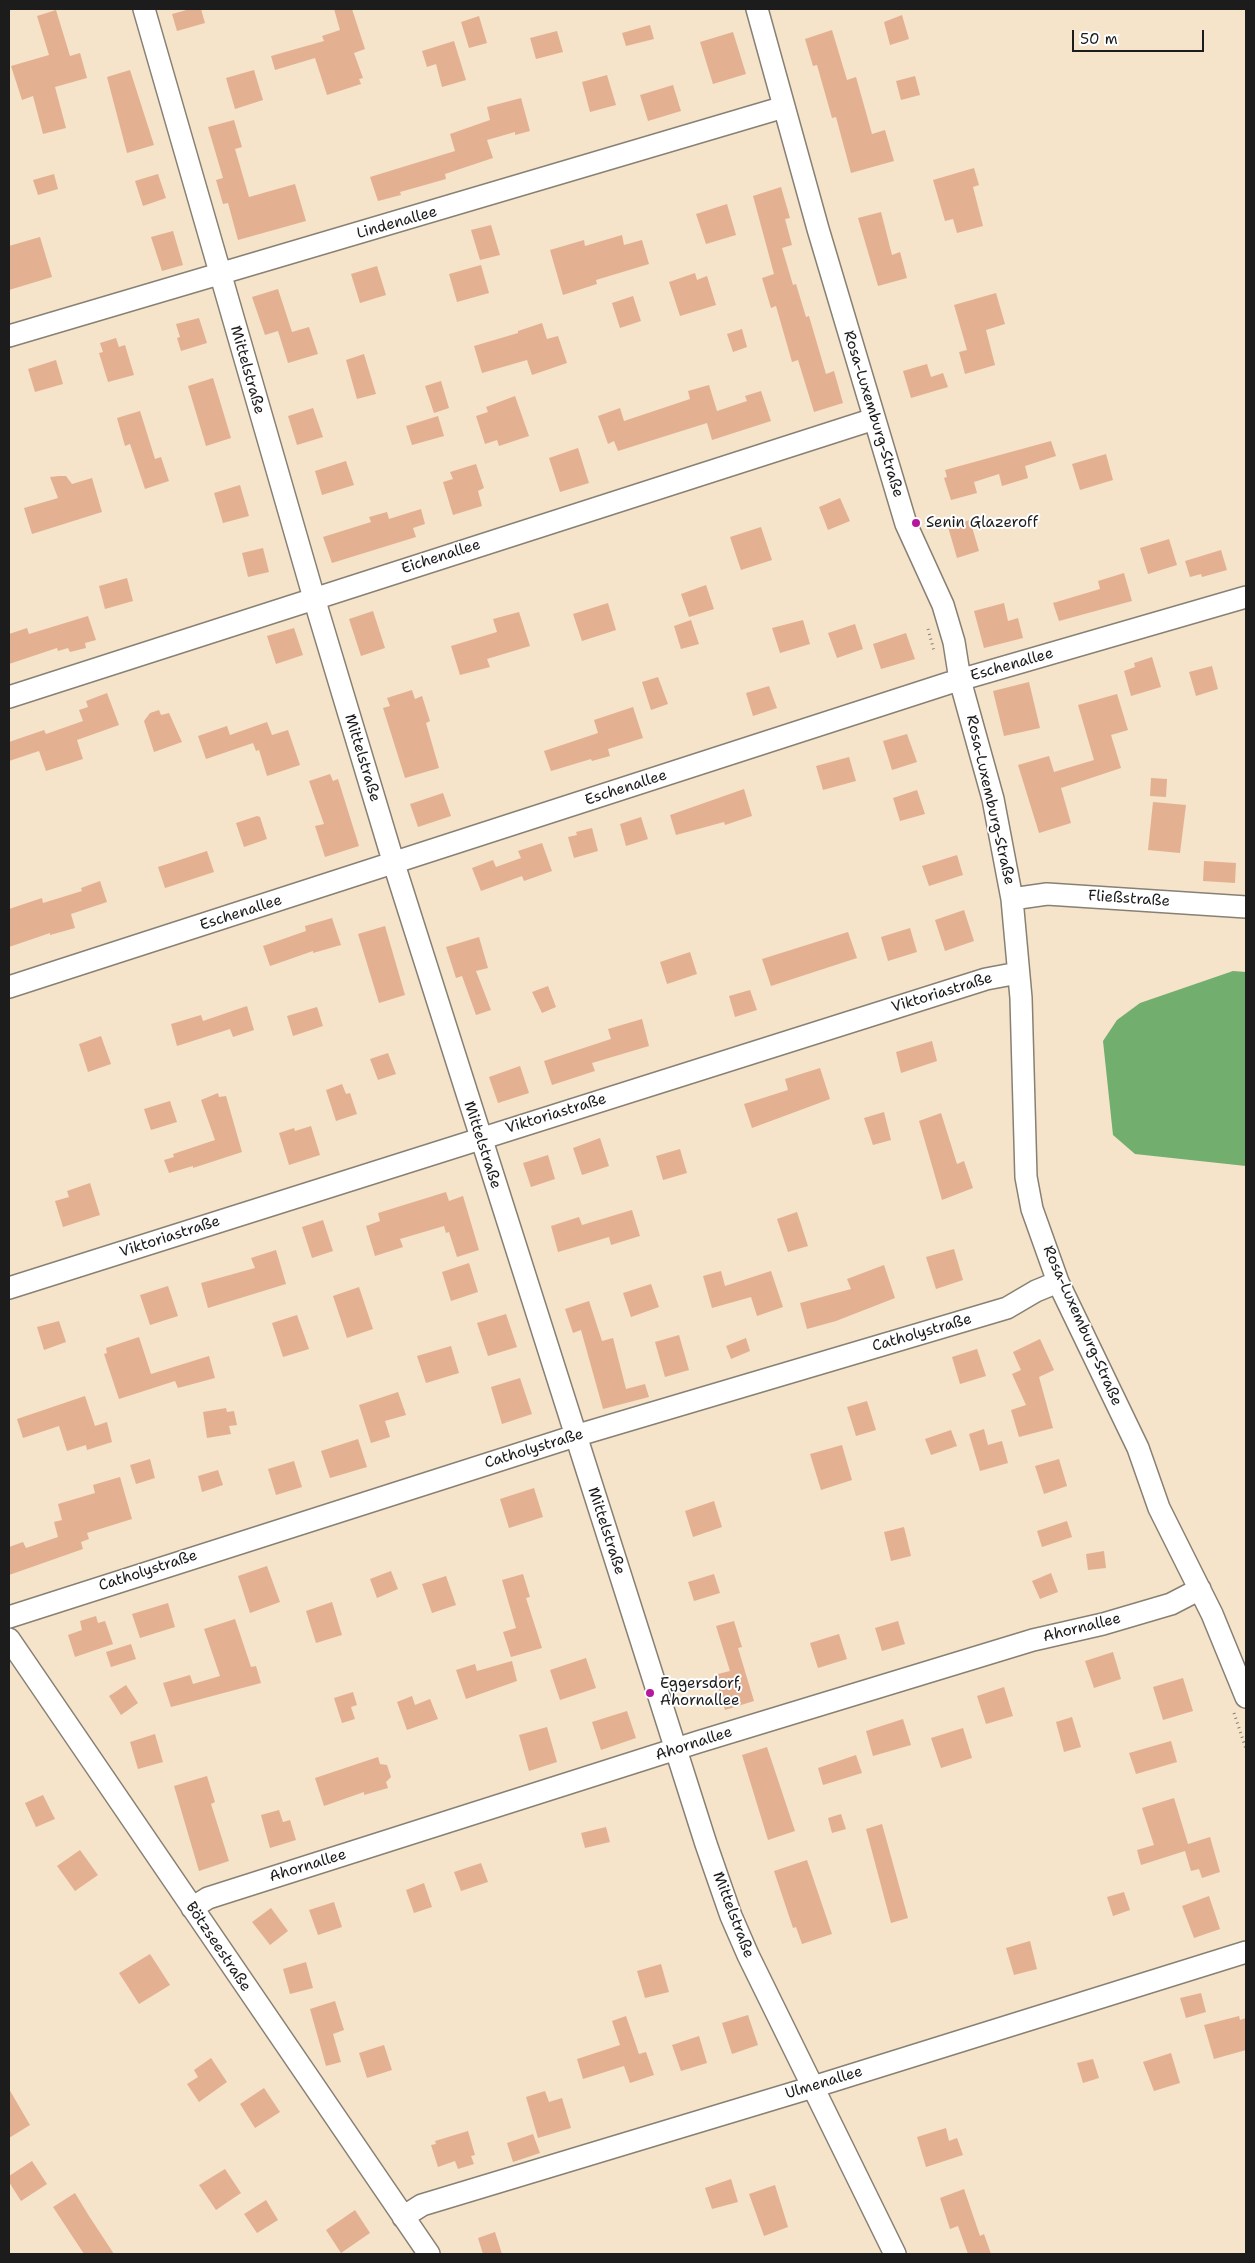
<!DOCTYPE html>
<html>
<head>
<meta charset="utf-8">
<style>
	body { margin:0 }
	#map { position:relative; width:1255px; height:2263px; overflow:hidden; background:#f5e3ca; font-family:"Shantell Sans",sans-serif }
	canvas { display:block }
	.frame { position:absolute; inset:0; border:10px solid #1c1c1c; pointer-events:none }
	.scale { position:absolute; left:1072px; top:30px; width:132px; height:22px; box-sizing:border-box; border:2px solid #1c1c1c; border-top:0; padding-left:6px; font-size:15px; line-height:18px; white-space:nowrap; color:#1c1c1c; -webkit-text-stroke:4px #fff; paint-order:stroke }
</style>
</head>
<body>
<div id="map">
<canvas width="1255" height="2263"></canvas>
<div class="frame"></div>
<div class="scale">50 m</div>
</div>
<script>
const context = document.querySelector('canvas').getContext('2d');
context.lineJoin = 'round';
function fill(path, color) {
  context.fillStyle = color;
  context.fill(path, 'evenodd');
}
function toPath(rows) {
  const path = new Path2D();
  for (const r of rows) {
    path.moveTo(r[0], r[1]);
    for (let i = 2; i < r.length; i += 2) path.lineTo(r[i], r[i + 1]);
  }
  return path;
}
function trace(path, color, width, dash) {
  context.strokeStyle = color;
  context.lineWidth = width;
  context.lineCap = dash ? 'butt' : 'round';
  context.setLineDash(dash || []);
  context.stroke(path);
}
function write(font, color, halo, rows, align = 'center') {
  context.font = font + ' "Shantell Sans",sans-serif';
  context.lineWidth = 4;
  context.setLineDash([]);
  context.textBaseline = 'middle';
  context.strokeStyle = halo;
  context.fillStyle = color;
  for (const [text, x, y, turn = 0] of rows) {
    context.save();
    context.translate(x, y);
    context.rotate((+turn || 0) * Math.PI / 180);
    context.textAlign = isNaN(turn) ? turn : align;
    if (halo) context.strokeText(text, 0, 0);
    context.fillText(text, 0, 0);
    context.restore();
  }
}
const forest = toPath([
	[1233,971,1246,972,1246,1166,1135,1154,1113,1135,1103,1041,1117,1020,1140,1003]
]);
const building = toPath([
	[190,9,201,9,205,23,177,31,172,14],
	[334,9,352,9,365,49,354,53,363,78,359,79,361,84,327,95,315,58,275,70,271,56,324,41,322,36,340,30],
	[56,10,70,56,80,53,87,78,55,87,66,128,43,134,33,96,22,100,11,66,49,55,37,16],
	[902,15,909,39,890,45,884,22],
	[479,16,487,43,469,48,461,22],
	[650,25,654,39,626,46,622,33],
	[832,30,847,80,856,77,872,134,885,130,894,161,851,173,836,117,832,118,817,65,813,66,805,39],
	[557,31,563,52,536,59,530,38],
	[733,32,746,74,713,84,700,42],
	[454,41,466,80,442,87,436,64,427,67,422,51],
	[130,70,154,145,127,153,107,77],
	[254,70,263,100,235,109,226,78],
	[607,75,616,105,590,112,582,82],
	[915,76,920,95,901,100,896,81],
	[673,85,681,111,648,121,640,95],
	[521,98,530,131,515,135,515,132,487,140,493,158,445,174,446,179,400,192,401,195,378,201,370,177,455,151,450,134,490,120,487,107],
	[234,120,242,147,235,149,249,197,295,184,306,221,238,240,228,203,223,204,216,180,223,178,208,127],
	[974,168,979,185,973,187,983,226,957,233,953,219,945,221,933,180],
	[54,174,58,189,38,195,33,180],
	[158,174,166,198,143,206,135,181],
	[781,187,790,218,785,219,792,245,782,248,793,285,796,284,806,317,809,316,826,374,834,371,843,403,814,412,798,360,792,362,776,306,771,308,762,278,774,274,753,196],
	[727,204,736,235,706,244,696,214],
	[881,212,892,255,900,252,907,278,878,286,858,218],
	[491,225,500,255,480,260,471,230],
	[173,231,183,265,162,271,151,237],
	[622,235,624,245,642,240,649,264,596,280,597,284,563,295,550,250,584,240,585,246],
	[40,237,52,277,9,290,9,246],
	[481,265,489,293,457,302,449,274],
	[377,266,386,295,360,303,351,274],
	[695,273,697,280,707,276,716,305,680,316,669,282],
	[278,289,292,332,309,327,318,354,288,363,278,331,265,335,252,297],
	[996,293,1005,324,986,330,995,365,965,374,959,352,967,350,954,305],
	[633,296,641,321,620,328,612,303],
	[199,318,207,343,181,351,177,338,180,337,176,324],
	[542,323,547,339,558,336,567,363,532,375,527,360,482,373,474,346,518,333,518,331],
	[742,329,747,347,733,352,727,334],
	[116,338,119,347,125,345,134,375,108,382,99,353,103,352,100,343],
	[364,354,376,394,357,399,346,360],
	[56,360,63,384,35,392,28,369],
	[927,364,931,377,943,373,948,387,911,398,903,371],
	[213,378,231,438,206,446,188,386],
	[441,381,449,408,434,413,425,386],
	[709,385,717,411,747,401,745,396,761,391,771,421,712,440,707,423,618,451,614,441,608,444,598,416,620,408,624,421,690,399,688,391],
	[515,396,529,436,499,446,497,440,485,444,476,416,488,412,486,407],
	[313,408,323,437,297,445,288,416],
	[140,411,155,459,161,457,169,481,145,489,130,444,125,446,117,418],
	[438,416,444,436,412,445,406,426],
	[1051,441,1056,456,1025,466,1028,478,1002,486,999,474,974,482,977,493,951,500,944,478,947,477,945,470],
	[578,448,589,483,560,492,549,458],
	[1106,454,1113,480,1080,490,1072,464],
	[346,461,354,485,322,495,315,471],
	[476,464,484,488,478,491,482,506,453,515,443,482,453,479,450,472],
	[59,476,66,476,72,484,92,478,102,512,32,534,24,508,58,498,50,477],
	[240,485,249,516,223,523,214,493],
	[840,498,850,521,828,530,819,507],
	[421,509,425,524,413,528,416,537,332,563,323,537,371,522,369,517,387,512,389,519],
	[970,520,979,551,957,558,948,527],
	[761,527,772,560,741,570,730,537],
	[1169,539,1177,565,1148,574,1140,548],
	[263,548,269,572,248,577,242,553],
	[1221,550,1227,570,1202,577,1201,574,1190,577,1185,561],
	[1124,573,1132,601,1059,621,1053,603,1100,589,1098,581],
	[127,578,133,601,105,609,99,586],
	[706,585,714,609,689,617,681,594],
	[608,603,616,630,582,641,573,614],
	[1004,603,1008,621,1018,618,1023,638,984,648,974,611],
	[373,611,385,648,361,656,349,619],
	[519,612,530,646,487,659,490,667,460,675,451,646,497,632,493,619],
	[88,616,96,640,85,643,86,648,70,652,68,648,58,651,57,648,9,664,9,634,27,628,29,634],
	[691,620,699,644,681,649,674,626],
	[803,620,810,644,780,653,772,628],
	[855,624,863,649,837,658,828,633],
	[294,628,303,655,276,664,267,636],
	[906,633,915,659,881,669,873,644],
	[1152,657,1161,687,1131,696,1124,671,1135,667,1134,663],
	[1212,666,1218,689,1196,696,1189,672],
	[658,677,668,704,651,710,642,682],
	[1029,682,1040,728,1004,736,993,691],
	[769,686,777,708,753,716,746,693],
	[412,690,415,699,422,696,430,721,426,723,439,768,405,778,383,708,390,706,387,698],
	[107,693,119,725,77,740,83,759,46,771,39,751,9,761,9,742,44,730,46,734,83,721,79,710,88,707,86,701],
	[1117,694,1128,730,1111,735,1121,768,1061,788,1071,823,1039,833,1018,765,1049,756,1054,772,1094,760,1078,705],
	[633,707,643,738,608,749,610,756,592,761,591,759,551,771,544,751,598,733,594,720],
	[159,710,161,715,169,713,182,742,154,752,144,721,150,713],
	[267,722,272,735,288,730,300,765,267,776,259,750,256,751,253,743,206,759,198,736,227,726,230,735],
	[907,734,917,762,892,770,883,741],
	[849,757,856,781,823,790,816,766],
	[330,774,333,781,338,779,359,846,325,857,315,826,324,824,309,781],
	[1151,778,1167,779,1166,797,1150,796],
	[744,789,752,816,725,825,724,822,676,835,670,815],
	[917,790,925,814,900,821,893,798],
	[443,793,451,816,418,827,410,804],
	[1153,802,1186,805,1180,853,1148,850],
	[257,816,260,817,267,839,244,847,236,823],
	[641,817,648,839,626,846,620,824],
	[592,828,598,851,574,858,568,837,577,835,576,832],
	[542,843,552,871,524,881,522,876,481,891,472,868,493,860,496,867,521,858,518,851],
	[207,851,214,872,165,888,158,867],
	[957,855,963,875,929,886,922,866],
	[1204,861,1236,863,1235,883,1203,881],
	[100,881,107,902,71,914,75,928,50,935,50,933,9,947,9,909,42,898,43,903,82,891,81,888],
	[964,910,974,941,945,951,935,920],
	[332,918,341,945,313,953,313,951,270,966,263,946,306,931,305,926],
	[385,926,405,995,379,1003,358,934],
	[910,928,917,952,888,961,881,937],
	[848,932,857,958,771,986,762,959],
	[479,937,488,968,476,971,491,1010,476,1015,462,976,456,978,446,947],
	[690,952,697,974,667,984,660,962],
	[548,986,556,1007,542,1013,532,992],
	[750,990,757,1010,735,1017,729,996],
	[247,1006,254,1030,233,1037,230,1029,177,1046,171,1024,201,1015,203,1021],
	[317,1007,323,1026,293,1036,287,1016],
	[642,1019,649,1046,592,1063,595,1071,552,1085,544,1061,611,1039,608,1029],
	[101,1036,111,1064,88,1072,79,1044],
	[932,1041,937,1061,901,1073,896,1052],
	[388,1053,396,1074,378,1080,370,1059],
	[520,1066,529,1093,498,1103,489,1077],
	[820,1068,830,1099,752,1128,744,1104,788,1090,785,1079],
	[342,1084,346,1094,350,1093,357,1114,336,1121,326,1090],
	[218,1093,219,1097,226,1096,242,1152,193,1168,193,1166,169,1173,164,1160,174,1157,173,1154,215,1140,201,1100],
	[170,1101,177,1122,151,1130,144,1109],
	[884,1112,891,1140,873,1145,864,1118],
	[941,1113,957,1164,964,1161,973,1188,942,1200,919,1121],
	[311,1126,320,1155,289,1165,279,1133,294,1128,295,1131],
	[600,1138,609,1166,582,1175,573,1148],
	[680,1149,687,1173,663,1180,656,1156],
	[548,1155,555,1179,531,1187,523,1163],
	[90,1183,100,1215,63,1227,55,1201,69,1197,67,1191],
	[446,1192,449,1201,463,1196,479,1250,457,1257,449,1232,446,1233,444,1226,400,1239,403,1247,375,1256,366,1226,380,1221,378,1213],
	[632,1210,640,1236,611,1245,609,1237,558,1252,551,1226,579,1217,582,1225],
	[797,1212,808,1246,788,1252,777,1219],
	[323,1220,333,1251,312,1258,302,1227],
	[954,1249,963,1280,936,1289,926,1257],
	[276,1250,286,1284,208,1308,201,1283,255,1268,251,1258],
	[469,1263,478,1292,451,1301,442,1272],
	[884,1265,895,1298,836,1321,807,1329,800,1303,851,1289,847,1279],
	[721,1271,725,1286,771,1271,783,1307,757,1316,751,1297,712,1308,703,1276],
	[651,1284,659,1307,631,1317,623,1293],
	[168,1286,178,1316,150,1325,140,1295],
	[359,1287,373,1329,347,1338,333,1296],
	[589,1301,602,1341,613,1338,626,1389,645,1384,649,1397,603,1409,581,1330,573,1333,565,1309],
	[506,1314,517,1347,488,1356,477,1323],
	[297,1315,309,1349,283,1357,272,1323],
	[59,1321,66,1342,44,1350,37,1327],
	[679,1335,689,1370,665,1377,655,1342],
	[139,1337,151,1374,209,1356,215,1378,178,1388,175,1381,119,1399,104,1354,107,1353,106,1348],
	[746,1338,750,1351,731,1359,726,1346],
	[1040,1339,1054,1370,1039,1377,1053,1428,1019,1437,1011,1410,1026,1405,1012,1374,1021,1370,1013,1352],
	[451,1346,459,1373,426,1383,417,1356],
	[977,1349,986,1376,960,1384,952,1357],
	[520,1378,532,1414,502,1424,491,1387],
	[398,1392,406,1415,385,1421,390,1437,371,1443,359,1405],
	[85,1396,95,1426,107,1422,112,1442,87,1450,86,1445,67,1451,59,1426,23,1438,17,1419],
	[867,1401,876,1430,856,1436,847,1407],
	[226,1408,227,1412,234,1411,237,1425,229,1426,231,1434,207,1438,203,1412],
	[984,1429,988,1445,1002,1441,1008,1463,980,1471,969,1434],
	[951,1430,957,1446,931,1455,925,1439],
	[358,1439,367,1467,330,1478,321,1451],
	[842,1445,852,1480,821,1490,810,1454],
	[150,1459,155,1478,136,1484,130,1465],
	[1059,1459,1067,1486,1044,1494,1035,1466],
	[294,1461,302,1487,276,1495,268,1469],
	[218,1470,223,1485,202,1492,198,1476],
	[120,1477,132,1519,87,1533,89,1539,81,1542,83,1549,9,1575,9,1547,23,1542,26,1548,58,1537,54,1522,62,1520,58,1504,95,1493,93,1485],
	[534,1488,543,1517,509,1528,500,1499],
	[714,1501,722,1527,693,1537,685,1511],
	[1067,1521,1072,1537,1042,1547,1037,1531],
	[904,1527,911,1556,891,1561,884,1532],
	[1104,1551,1106,1568,1088,1570,1086,1554],
	[267,1566,280,1602,250,1613,238,1576],
	[391,1571,398,1589,377,1598,370,1579],
	[1051,1573,1058,1592,1040,1599,1032,1581],
	[523,1574,530,1597,526,1598,542,1648,511,1657,503,1632,516,1628,502,1580],
	[714,1574,720,1593,694,1601,688,1582],
	[446,1576,456,1605,432,1613,422,1584],
	[332,1602,342,1635,316,1643,306,1611],
	[168,1603,175,1627,140,1638,132,1614],
	[96,1616,98,1623,105,1621,113,1644,75,1657,68,1635,82,1630,80,1621],
	[235,1619,251,1667,256,1666,261,1683,171,1707,163,1683,190,1675,193,1684,220,1676,204,1629],
	[734,1621,742,1647,738,1648,754,1701,725,1710,714,1675,730,1671,716,1626],
	[898,1621,905,1644,882,1651,875,1628],
	[839,1634,847,1659,818,1668,810,1643],
	[131,1644,136,1659,111,1667,106,1652],
	[1113,1652,1121,1679,1094,1688,1085,1661],
	[586,1658,596,1688,560,1700,550,1670],
	[512,1661,517,1681,466,1699,456,1670,475,1664,477,1671],
	[1183,1678,1193,1711,1163,1720,1153,1687],
	[126,1685,138,1703,121,1715,109,1696],
	[1004,1687,1013,1716,986,1724,977,1696],
	[353,1692,357,1705,351,1707,355,1719,342,1723,334,1698],
	[412,1696,415,1705,430,1699,438,1719,407,1730,397,1702],
	[627,1711,636,1738,601,1750,592,1722],
	[1072,1717,1081,1747,1064,1752,1056,1722],
	[903,1719,911,1745,873,1756,866,1731],
	[547,1727,557,1762,529,1771,519,1735],
	[963,1728,972,1758,941,1768,931,1738],
	[155,1734,163,1762,138,1769,130,1742],
	[1171,1741,1177,1762,1136,1774,1129,1753],
	[767,1747,795,1831,768,1840,742,1755],
	[856,1755,862,1773,823,1785,818,1768],
	[378,1757,380,1764,387,1765,391,1777,386,1782,388,1788,364,1795,364,1792,324,1806,315,1778],
	[207,1776,215,1802,211,1804,229,1861,199,1871,174,1786],
	[43,1795,55,1819,36,1827,25,1803],
	[1174,1798,1188,1844,1210,1837,1220,1872,1202,1878,1199,1869,1191,1871,1185,1851,1141,1865,1137,1850,1154,1845,1142,1808],
	[279,1810,283,1822,290,1820,296,1840,270,1848,261,1815],
	[841,1814,846,1829,832,1833,828,1818],
	[882,1824,908,1918,891,1923,866,1829],
	[606,1827,610,1842,585,1848,581,1833],
	[80,1850,98,1875,75,1891,57,1866],
	[807,1860,832,1934,802,1944,796,1927,793,1928,774,1871],
	[481,1863,488,1882,461,1891,454,1872],
	[424,1883,432,1907,414,1913,406,1890],
	[1124,1892,1130,1910,1113,1916,1107,1897],
	[1209,1896,1220,1929,1194,1938,1182,1906],
	[334,1902,342,1927,318,1935,309,1910],
	[271,1908,288,1931,270,1945,252,1922],
	[1030,1941,1037,1969,1014,1975,1006,1948],
	[150,1954,170,1985,139,2004,119,1973],
	[306,1962,313,1988,290,1994,283,1969],
	[661,1964,669,1992,645,1998,637,1971],
	[1201,1993,1206,2012,1186,2018,1180,1998],
	[335,2001,344,2030,333,2034,341,2062,326,2066,310,2009],
	[748,2015,758,2045,732,2054,722,2023],
	[626,2016,639,2054,646,2052,654,2075,630,2083,624,2066,583,2079,577,2059,620,2045,612,2021],
	[1239,2016,1240,2020,1246,2018,1246,2050,1214,2059,1204,2025],
	[699,2036,707,2063,681,2071,672,2045],
	[384,2045,392,2070,367,2078,359,2053],
	[1171,2053,1180,2083,1154,2091,1143,2062],
	[211,2058,227,2082,199,2102,187,2084,198,2077,194,2070],
	[1093,2059,1099,2078,1083,2083,1077,2063],
	[264,2088,280,2112,255,2128,240,2104],
	[9,2089,30,2125,9,2138],
	[545,2091,549,2102,562,2098,571,2128,538,2138,526,2097],
	[946,2128,949,2141,957,2138,963,2155,926,2167,917,2137],
	[468,2131,475,2155,471,2156,474,2164,458,2169,455,2161,438,2167,431,2145,436,2144,435,2141],
	[533,2134,540,2153,513,2162,507,2143],
	[32,2161,47,2184,21,2201,9,2182,9,2176],
	[225,2169,241,2193,216,2210,199,2185],
	[731,2179,738,2202,712,2209,705,2188],
	[775,2185,788,2227,764,2236,749,2194],
	[964,2189,980,2236,984,2234,991,2254,968,2254,958,2226,950,2229,940,2198],
	[75,2193,89,2216,114,2254,84,2254,53,2207],
	[266,2200,278,2220,257,2233,244,2214],
	[355,2210,370,2233,341,2253,326,2230],
	[495,2232,502,2254,483,2254,478,2238]
]);
const path = toPath([
	[928,629,934,651],
	[1234,1713,1246,1749]
]);
const minor = toPath([
	[144,9,314,598,394,864,706,1844,731,1916,748,1955,895,2254],
	[757,9,818,229,906,524,943,605,954,642,960,680,993,799,1012,899,1021,998,1026,1177,1032,1209,1058,1282,1138,1448,1159,1508,1212,1614,1246,1697],
	[9,336,784,107],
	[9,697,874,419],
	[1012,899,1047,894,1246,907],
	[9,987,949,683,1246,597],
	[9,1288,986,979,1018,973],
	[9,1617,575,1436,1007,1308,1036,1291,1058,1282],
	[9,1639,429,2254],
	[192,1908,208,1898,698,1742,1033,1640,1103,1624,1171,1604,1200,1589],
	[403,2217,422,2205,813,2087,1246,1952]
]);
const markers = [
	[916,523,5,"#b5179e"],
	[650,1693,5,"#b5179e"]
];
const streetNames = [
	["Lindenallee",397,223,-16],
	["Mittelstraße",247,370,74],
	["Rosa-Luxemburg-Straße",873,414,73],
	["Eichenallee",441,557,-18],
	["Eschenallee",1012,665,-16],
	["Mittelstraße",362,758,73],
	["Eschenallee",626,788,-18],
	["Rosa-Luxemburg-Straße",990,800,77],
	["Fließstraße",1129,899,4],
	["Eschenallee",241,913,-18],
	["Viktoriastraße",942,993,-17],
	["Viktoriastraße",556,1114,-17],
	["Mittelstraße",482,1145,72],
	["Viktoriastraße",170,1237,-18],
	["Rosa-Luxemburg-Straße",1082,1326,66],
	["Catholystraße",922,1333,-16],
	["Catholystraße",534,1449,-17],
	["Mittelstraße",606,1531,72],
	["Catholystraße",148,1571,-18],
	["Ahornallee",1082,1628,-14],
	["Ahornallee",694,1744,-18],
	["Ahornallee",308,1866,-17],
	["Mittelstraße",733,1915,69],
	["Bötzseestraße",218,1947,56],
	["Ulmenallee",824,2083,-17]
];
const poiNames = [
	["Senin Glazeroff",926,523],
	["Eggersdorf,",660,1684],
	["Ahornallee",660,1701]
];
fill(forest, '#72ae6e');
fill(building, '#e3b191');
trace(minor, '#888073', 24);
trace(path, '#888073', 3, [1, 4]);
trace(minor, '#fff', 21);
for (const [x, y, r, color] of markers) {
  const dot = new Path2D();
  dot.arc(x, y, r, 0, 2 * Math.PI);
  context.fillStyle = color;
  context.fill(dot);
  trace(dot, '#fff', 2);
}
write('15px', '#1c1c1c', '#fff', streetNames);
write('15px', '#1c1c1c', '#fff', poiNames, 'left');
</script>
</body>
</html>
